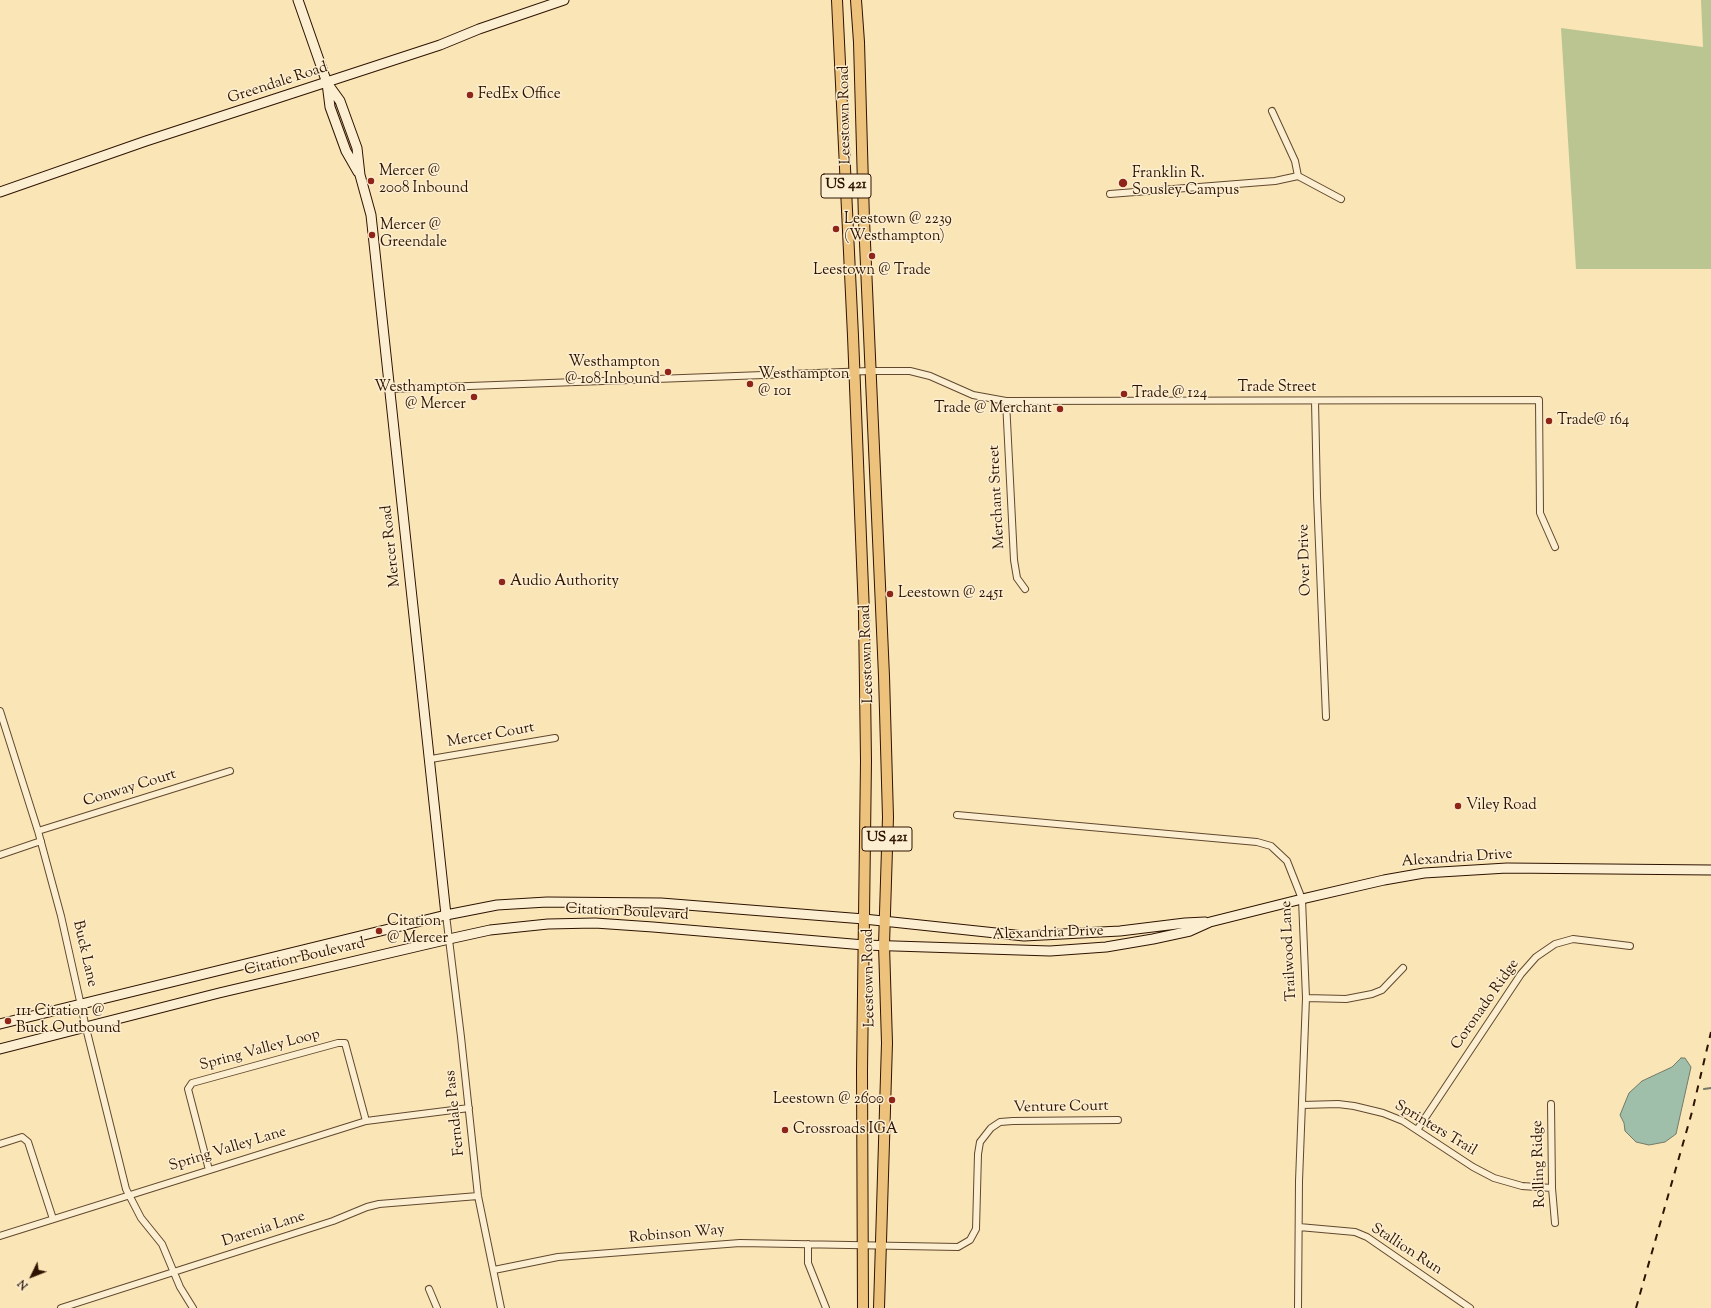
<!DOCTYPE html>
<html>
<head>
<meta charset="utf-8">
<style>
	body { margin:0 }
	#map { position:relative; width:1711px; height:1308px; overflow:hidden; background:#fae5b7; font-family:"Sorts Mill Goudy",serif }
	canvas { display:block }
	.north { position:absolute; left:12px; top:1256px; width:40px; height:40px; -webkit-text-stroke:3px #fceed0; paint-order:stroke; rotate:227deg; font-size:11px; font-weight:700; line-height:16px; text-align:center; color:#2e1300 }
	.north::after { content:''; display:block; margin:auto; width:14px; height:18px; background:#2e1300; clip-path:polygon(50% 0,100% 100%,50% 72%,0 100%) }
</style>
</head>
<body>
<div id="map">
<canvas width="1711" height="1308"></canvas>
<div class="north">N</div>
</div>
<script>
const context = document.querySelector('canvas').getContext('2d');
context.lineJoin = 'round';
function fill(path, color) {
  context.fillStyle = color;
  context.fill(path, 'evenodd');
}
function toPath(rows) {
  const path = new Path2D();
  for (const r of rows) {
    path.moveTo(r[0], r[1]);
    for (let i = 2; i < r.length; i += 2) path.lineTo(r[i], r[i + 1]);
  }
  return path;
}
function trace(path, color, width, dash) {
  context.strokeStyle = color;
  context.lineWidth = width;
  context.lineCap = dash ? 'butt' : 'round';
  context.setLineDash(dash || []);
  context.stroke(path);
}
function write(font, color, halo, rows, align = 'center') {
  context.font = font + ' "Sorts Mill Goudy",serif';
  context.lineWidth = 3;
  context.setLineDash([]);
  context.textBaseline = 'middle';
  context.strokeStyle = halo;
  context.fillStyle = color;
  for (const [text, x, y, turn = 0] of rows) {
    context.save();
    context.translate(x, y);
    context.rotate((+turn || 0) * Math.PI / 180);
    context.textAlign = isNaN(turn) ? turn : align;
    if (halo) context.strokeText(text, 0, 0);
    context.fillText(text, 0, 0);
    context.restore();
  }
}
const green = toPath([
	[1701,0,1711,0,1711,269,1576,269,1561,28,1703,47]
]);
const water = toPath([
	[1681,1058,1685,1058,1691,1067,1676,1134,1665,1142,1649,1145,1636,1142,1625,1131,1624,1123,1620,1115,1629,1093,1642,1081,1672,1067,1681,1058]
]);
const stream = toPath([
	[1704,1089,1711,1088]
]);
const street = toPath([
	[1272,111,1295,161,1298,176,1341,199],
	[1110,194,1275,181,1298,176],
	[389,389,870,371,910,371,930,376,973,395,1006,401,1539,400,1540,513,1555,547],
	[1006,401,1014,560,1017,578,1025,589],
	[1315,401,1317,496,1326,717],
	[0,711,38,831,61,916,86,1028,126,1189,141,1218,162,1244,180,1287,193,1308],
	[431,759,555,738],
	[957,815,1257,842,1271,846,1287,861,1302,899,1306,998,1299,1181,1298,1308],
	[38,831,230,771],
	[0,855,41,841],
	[446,915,461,1037,478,1196,501,1308],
	[1306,998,1346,999,1372,994,1382,990,1403,968],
	[1551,1104,1552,1188,1555,1223],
	[1302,1105,1338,1104,1354,1106,1383,1113,1403,1121,1473,1167,1494,1178,1522,1186,1552,1188],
	[1417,1130,1521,974,1536,957,1555,944,1573,939,1630,946],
	[0,1144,22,1137,28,1142,53,1219],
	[209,1170,188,1089,192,1083,338,1043,345,1043,366,1121],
	[1299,1227,1355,1232,1367,1237,1470,1308],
	[0,1236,366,1121,469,1108],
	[808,1244,808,1263,826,1308],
	[494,1270,558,1257,740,1243,958,1247,970,1240,976,1229,978,1154,980,1142,991,1128,1000,1122,1013,1121,1118,1120],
	[429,1289,437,1308],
	[61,1308,333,1221,367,1207,379,1204,478,1196]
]);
const secondary = toPath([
	[298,0,327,83,330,107,346,151,358,172],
	[327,83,340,101,357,148,360,175,371,215,446,915],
	[0,192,146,141,440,45,479,29,564,0],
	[0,1024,446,915,497,905,547,902,661,903,864,919,1024,936,1120,931,1185,923,1205,922],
	[0,1049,219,993,449,939,490,930,548,924,595,923,653,927,864,945,1050,951,1106,947,1153,939,1190,931,1210,922,1302,899,1384,880,1424,873,1507,868,1711,870]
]);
const primary = toPath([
	[837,0,853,336,864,613,866,761,862,1071,863,1308],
	[856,0,859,42,864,220,884,676,888,817,884,945,887,1043,879,1308]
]);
const rail = toPath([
	[1636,1308,1692,1112,1711,1032]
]);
const markers = [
	[470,95,4,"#8f2418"],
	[371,181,4,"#8f2418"],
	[1123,183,5,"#8f2418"],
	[836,229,4,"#8f2418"],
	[372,235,4,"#8f2418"],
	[872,256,4,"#8f2418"],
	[668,372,4,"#8f2418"],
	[750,384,4,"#8f2418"],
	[1124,394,4,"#8f2418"],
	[474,397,4,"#8f2418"],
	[1060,409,4,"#8f2418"],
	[1549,421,4,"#8f2418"],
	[502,582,4,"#8f2418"],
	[890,594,4,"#8f2418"],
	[1458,806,4,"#8f2418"],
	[379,931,4,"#8f2418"],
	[8,1021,4,"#8f2418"],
	[892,1100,4,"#8f2418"],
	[785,1130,4,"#8f2418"]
];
const shields = [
	[846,186,50],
	[887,839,50]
];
const shieldNames = [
	["US 421",846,186],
	["US 421",887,839]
];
const streetNames = [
	["Greendale Road",278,84,-18],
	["Leestown Road",846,115,-91],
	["Trade Street",1277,388],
	["Merchant Street",998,497,-93],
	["Mercer Road",392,546,-96],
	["Over Drive",1306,560,-92],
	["Leestown Road",868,654,-92],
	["Mercer Court",491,736,-10],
	["Conway Court",130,789,-17],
	["Alexandria Drive",1457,859,-4],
	["Citation Boulevard",627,913,3],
	["Alexandria Drive",1048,934,-2],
	["Trailwood Lane",1290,951,-93],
	["Buck Lane",84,954,77],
	["Citation Boulevard",305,958,-13],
	["Leestown Road",870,978,-91],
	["Coronado Ridge",1486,1005,-55],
	["Spring Valley Loop",260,1051,-15],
	["Venture Court",1061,1108,-1],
	["Ferndale Pass",456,1113,-96],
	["Sprinters Trail",1435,1129,31],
	["Spring Valley Lane",228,1150,-17],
	["Rolling Ridge",1540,1164,-92],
	["Darenia Lane",264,1230,-18],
	["Robinson Way",677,1235,-5],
	["Stallion Run",1406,1250,33]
];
const poiNames = [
	["FedEx Office",478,95],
	["Mercer @",379,172],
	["2008 Inbound",379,189],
	["Franklin R.",1132,174],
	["Sousley Campus",1132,191],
	["Leestown @ 2239",844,220],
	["(Westhampton)",844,237],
	["Mercer @",380,226],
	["Greendale",380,243],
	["Leestown @ Trade",872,271,"center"],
	["Westhampton",660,363,"right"],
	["@ 108 Inbound",660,380,"right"],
	["Westhampton",758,375],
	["@ 101",758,392],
	["Westhampton",466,388,"right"],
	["@ Mercer",466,405,"right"],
	["Trade @ 124",1132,394],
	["Trade @ Merchant",1052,409,"right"],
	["Trade@ 164",1557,421],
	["Audio Authority",510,582],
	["Leestown @ 2451",898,594],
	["Viley Road",1466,806],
	["Citation",387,922],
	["@ Mercer",387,939],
	["111 Citation @",16,1012],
	["Buck Outbound",16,1029],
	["Leestown @ 2600",884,1100,"right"],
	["Crossroads IGA",793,1130]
];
fill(green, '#bac591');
fill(water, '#9fbfab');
trace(water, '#727a67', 1);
trace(stream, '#727a67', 2);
trace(street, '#61482e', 8);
trace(secondary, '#2e1300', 11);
trace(primary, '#2e1300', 12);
trace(street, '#fceed0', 6);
trace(secondary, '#fceed0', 9);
trace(primary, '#edc27c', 10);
trace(rail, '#2e1300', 2, [7, 7]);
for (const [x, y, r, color] of markers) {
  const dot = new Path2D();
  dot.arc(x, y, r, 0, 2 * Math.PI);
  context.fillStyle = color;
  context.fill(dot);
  trace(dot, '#fceed0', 1.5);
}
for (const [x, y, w] of shields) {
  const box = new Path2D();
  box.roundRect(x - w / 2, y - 12, w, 24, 3);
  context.fillStyle = '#fceed0';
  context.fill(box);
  trace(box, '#2e1300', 1);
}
write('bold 14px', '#2e1300', null, shieldNames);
write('15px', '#2e1300', '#fceed0', streetNames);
write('15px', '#2e1300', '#fceed0', poiNames, 'left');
</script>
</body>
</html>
